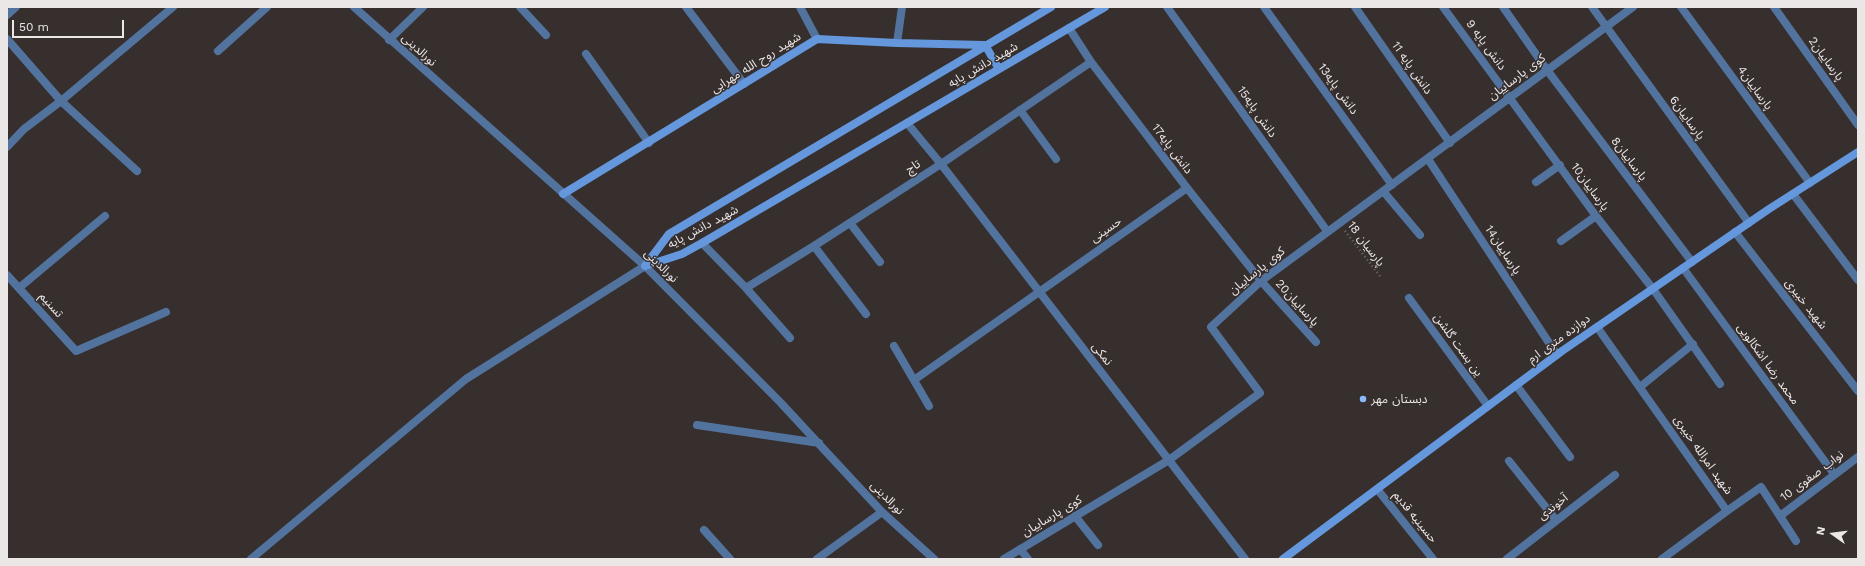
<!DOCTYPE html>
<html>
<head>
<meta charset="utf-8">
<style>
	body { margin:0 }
	#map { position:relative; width:1865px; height:566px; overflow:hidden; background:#362f2e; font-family:"Work Sans",sans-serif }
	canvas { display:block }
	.frame { position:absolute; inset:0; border:8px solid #ece7e7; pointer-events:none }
	.north { position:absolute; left:1813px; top:514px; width:40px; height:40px; -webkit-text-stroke:3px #362f2e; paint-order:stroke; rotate:284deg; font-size:11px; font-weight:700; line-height:16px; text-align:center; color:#ece7e7 }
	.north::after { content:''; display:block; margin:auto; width:14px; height:18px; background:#ece7e7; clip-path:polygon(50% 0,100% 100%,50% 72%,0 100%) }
	.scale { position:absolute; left:12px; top:20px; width:112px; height:18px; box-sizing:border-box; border:2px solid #ece7e7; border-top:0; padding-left:5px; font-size:12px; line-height:14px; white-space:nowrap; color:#ece7e7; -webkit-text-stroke:3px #362f2e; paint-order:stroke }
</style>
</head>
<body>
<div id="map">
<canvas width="1865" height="566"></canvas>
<div class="frame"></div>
<div class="north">N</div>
<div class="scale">50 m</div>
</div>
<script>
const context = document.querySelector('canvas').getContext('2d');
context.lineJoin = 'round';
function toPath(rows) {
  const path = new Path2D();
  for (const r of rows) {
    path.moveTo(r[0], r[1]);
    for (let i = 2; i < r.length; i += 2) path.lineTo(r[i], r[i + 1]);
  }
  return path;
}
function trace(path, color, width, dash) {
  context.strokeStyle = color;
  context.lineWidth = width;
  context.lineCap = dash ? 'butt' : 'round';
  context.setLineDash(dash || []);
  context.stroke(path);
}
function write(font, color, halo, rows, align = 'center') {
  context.font = font + ' "Work Sans","Noto Sans Arabic",sans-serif';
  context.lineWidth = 3;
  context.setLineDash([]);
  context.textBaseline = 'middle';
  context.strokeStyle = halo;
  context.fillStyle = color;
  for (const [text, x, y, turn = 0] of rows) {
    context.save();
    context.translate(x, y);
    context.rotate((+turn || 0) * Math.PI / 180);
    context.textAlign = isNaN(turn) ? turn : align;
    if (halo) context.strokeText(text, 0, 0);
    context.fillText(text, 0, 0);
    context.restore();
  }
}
const path = toPath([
	[1345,231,1380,276]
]);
const street = toPath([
	[354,7,645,266,780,402,882,512,934,559],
	[520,7,546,35],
	[686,7,744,84],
	[800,7,817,39],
	[1167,7,1327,231],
	[1264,7,1392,185],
	[1355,7,1450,143],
	[1443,7,1596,216,1653,289,1720,384],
	[1503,7,1547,70,1692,262],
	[1592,7,1749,223],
	[1681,7,1810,183],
	[1774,7,1858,125],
	[7,15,16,7],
	[1069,28,1091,62,1187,188,1261,281,1316,342],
	[7,39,61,101,137,171],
	[389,40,423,7],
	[897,43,902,7],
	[218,51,267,7],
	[586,54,649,143],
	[1020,110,1056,159],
	[907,123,941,164,1245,559],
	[7,147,24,129,61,101,173,7],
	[1428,159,1557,355],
	[1536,182,1560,165],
	[1383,191,1420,235],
	[1793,194,1858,280],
	[850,223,880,262],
	[1735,232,1858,391],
	[1561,241,1596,216],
	[702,243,746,288,790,338],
	[814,246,866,314],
	[1683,268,1834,474],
	[7,275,76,351,166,312],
	[19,288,105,216],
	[746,288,814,246,941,164,1091,62],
	[1409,298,1488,406],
	[1597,327,1727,511,1761,487,1796,541],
	[894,346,929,406],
	[914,380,1187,188],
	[1516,385,1570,457],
	[1640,387,1693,344],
	[697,425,819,443],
	[1509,461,1556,520],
	[1377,489,1433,559],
	[1075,516,1098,545],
	[1780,516,1858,457],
	[704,530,730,559],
	[1020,549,1028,559],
	[251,559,466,379,645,266],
	[817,559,882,512],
	[1004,559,1169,460,1260,393,1211,327,1261,281,1633,7],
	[1507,559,1615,475],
	[1662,559,1727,511]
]);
const secondary = toPath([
	[563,194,817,39,897,43,985,45,999,69],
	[645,266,682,254,702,243,1105,7],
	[645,266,669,234,1051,7],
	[1283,559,1562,351,1769,209,1858,152]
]);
const markers = [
	[1363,399,4,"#8bbafc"]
];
const streetNames = [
	["دانش پایه 9",1486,45,54],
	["نورالدینی",419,50,42],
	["پارساییان2",1826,59,54],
	["شهید روح الله مهرابی",756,63,-32],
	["شهید دانش پایه",983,65,-30],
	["دانش پایه 11",1412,68,55],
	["کوی پارساییان",1517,77,-37],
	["پارساییان4",1755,88,54],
	["دانش پایه13",1338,89,54],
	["دانش پایه15",1257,112,55],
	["پارساییان6",1687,118,54],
	["دانش پایه17",1172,149,53],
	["پارساییان8",1629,159,53],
	["تاچ",913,167,-33],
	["پارساییان10",1590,187,54],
	["شهید دانش پایه",703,227,-28],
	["حسینی",1106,230,-35],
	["پارسیان 18",1366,244,53],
	["پارساییان14",1503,250,57],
	["نورالدینی",661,266,44],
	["کوی پارساییان",1257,271,-39],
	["پارساییان20",1297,303,48],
	["شهید خبیری",1806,304,52],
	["تسنیم",51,305,48],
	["دوازده متری ارم",1559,339,-36],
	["ین بست گلشن",1458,345,54],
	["نمکی",1102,354,52],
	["محمد رضا اشکالویی",1768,364,54],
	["شهید امرالله خبیری",1703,455,55],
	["نواب صفوی 10",1812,476,-37],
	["نورالدینی",887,498,45],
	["آخوندی",1553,507,-38],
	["کوی پارساییان",1052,516,-31],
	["حسینیه قدیم",1415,517,51]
];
const poiNames = [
	["دبستان مهر",1371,399]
];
trace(path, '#756f6e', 2.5, [1, 3]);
trace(street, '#53739f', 8);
trace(secondary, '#6597dd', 8);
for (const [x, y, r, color] of markers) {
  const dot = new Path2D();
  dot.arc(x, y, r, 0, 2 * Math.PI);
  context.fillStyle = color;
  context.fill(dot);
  trace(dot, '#362f2e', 1.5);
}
write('12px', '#ece7e7', '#362f2e', streetNames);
write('12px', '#ece7e7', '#362f2e', poiNames, 'left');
</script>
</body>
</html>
